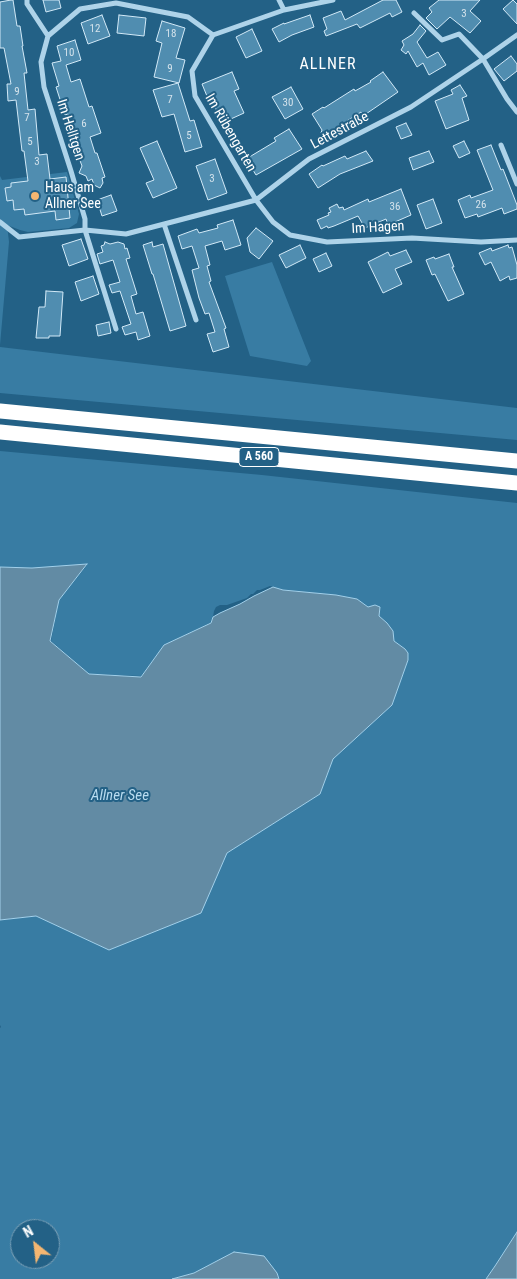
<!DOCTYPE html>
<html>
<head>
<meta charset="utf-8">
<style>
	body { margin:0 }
	#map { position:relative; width:517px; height:1279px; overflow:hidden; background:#236186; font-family:"Roboto Condensed",sans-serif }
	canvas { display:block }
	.north { position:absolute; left:10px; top:1219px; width:50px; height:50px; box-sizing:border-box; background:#236186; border:1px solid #7ba0b6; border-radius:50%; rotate:331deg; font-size:14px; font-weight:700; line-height:20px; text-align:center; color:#fff }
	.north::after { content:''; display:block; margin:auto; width:18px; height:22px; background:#f4b671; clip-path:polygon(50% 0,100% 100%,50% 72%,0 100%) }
</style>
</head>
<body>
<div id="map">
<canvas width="517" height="1279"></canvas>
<div class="north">N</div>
</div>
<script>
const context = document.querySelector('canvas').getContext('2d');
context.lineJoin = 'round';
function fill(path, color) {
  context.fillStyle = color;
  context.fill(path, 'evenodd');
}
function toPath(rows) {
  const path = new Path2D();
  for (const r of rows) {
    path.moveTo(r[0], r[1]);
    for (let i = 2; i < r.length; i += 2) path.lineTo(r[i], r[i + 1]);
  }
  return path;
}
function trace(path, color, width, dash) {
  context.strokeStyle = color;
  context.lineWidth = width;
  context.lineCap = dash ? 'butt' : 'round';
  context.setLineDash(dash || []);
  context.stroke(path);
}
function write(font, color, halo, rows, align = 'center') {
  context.font = font + ' "Roboto Condensed",sans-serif';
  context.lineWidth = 4;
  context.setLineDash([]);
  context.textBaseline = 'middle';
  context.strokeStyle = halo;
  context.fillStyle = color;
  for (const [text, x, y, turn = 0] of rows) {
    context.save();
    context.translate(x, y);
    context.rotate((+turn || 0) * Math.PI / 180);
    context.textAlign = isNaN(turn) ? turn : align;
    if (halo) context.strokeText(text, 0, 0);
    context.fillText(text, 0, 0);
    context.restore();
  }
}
const green = toPath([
	[67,172,79,214,77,223,69,228,28,232,20,230,7,225,9,242,0,345,0,176,2,180],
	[272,262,311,361,307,366,250,356,225,276],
	[0,347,517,408,517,440,0,393],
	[0,451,262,475,517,503,517,1232,486,1279,279,1279,277,1273,234,1252,194,1273,172,1279,0,1279,0,1028,1,1027,0,1025,0,920,36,916,109,950,200,913,227,853,320,794,333,759,392,705,408,660,408,653,405,649,394,641,387,623,379,616,380,607,375,605,368,607,357,599,336,595,283,590,270,586,260,590,257,590,253,594,251,594,247,598,227,605,220,605,216,607,214,611,213,617,210,623,164,645,141,676,89,674,51,641,59,600,87,565,32,568,0,567],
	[20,1229,50,1229,50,1259,20,1259]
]);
const water = toPath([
	[87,564,59,600,50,641,89,674,141,677,164,645,211,623,213,617,220,613,240,604,254,596,273,587,283,590,336,595,357,599,368,607,375,605,380,607,379,616,387,623,393,631,394,641,405,649,408,653,408,660,392,705,333,759,320,794,227,853,201,913,109,950,36,916,0,920,0,567,32,568,87,564],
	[517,1232,517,1279,486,1279,495,1266,517,1232],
	[234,1252,264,1256,277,1273,279,1279,172,1279,194,1273,234,1252]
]);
const building = toPath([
	[11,0,13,0,17,26,20,26,23,46,22,46,27,73,24,73,28,110,35,109,39,155,47,154,50,179,66,177,70,218,56,220,55,211,25,215,24,209,14,210,13,200,7,201,5,188,11,187,11,183,28,181,24,151,22,151,16,100,8,101,7,84,11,84,4,48,0,48,0,2,11,0],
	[43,0,59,0,61,8,46,12,43,0],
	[383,0,396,0,402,12,392,17,390,13,360,28,357,24,326,36,324,31,327,29,323,18,341,11,345,20,383,0],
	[439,0,480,0,470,11,481,21,470,33,450,17,437,29,426,18,432,12,429,8,439,0],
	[513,0,517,4,517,24,503,9,513,0],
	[102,15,110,36,88,44,81,23,102,15],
	[119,15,146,18,144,36,117,33,119,15],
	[310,15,314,27,292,35,279,42,272,29,284,23,284,24,310,15],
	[162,21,185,28,176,58,185,60,179,83,154,77,162,43,156,41,162,21],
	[420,25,426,31,417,42,427,58,438,52,446,65,429,75,423,63,417,67,408,51,406,54,401,50,404,45,402,41,413,34,420,25],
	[252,29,262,51,246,58,236,37,252,29],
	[75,40,81,60,66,65,71,82,80,79,89,107,92,106,101,133,90,137,95,153,97,153,105,177,102,178,103,183,100,188,94,185,92,179,88,181,86,176,79,173,82,166,79,158,81,158,80,151,68,114,65,115,56,87,59,86,52,63,61,61,57,46,75,40],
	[511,56,517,64,517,71,504,81,494,69,511,56],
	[232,72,239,89,234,91,244,113,222,123,212,100,209,101,202,84,232,72],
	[383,72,398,92,363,116,361,112,347,121,349,124,343,127,343,129,338,128,327,135,321,133,322,130,312,114,323,107,324,108,354,89,355,91,371,82,370,81,383,72],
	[178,83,190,121,194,120,202,147,185,152,174,114,162,117,153,90,178,83],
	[460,85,467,96,462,98,469,120,446,129,435,101,453,94,451,90,460,85],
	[291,87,303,109,285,119,272,97,291,87],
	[406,123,412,135,401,139,396,127,406,123],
	[289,129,302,149,256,175,246,159,276,141,274,138,289,129],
	[157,141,177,188,153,198,146,183,154,180,140,148,157,141],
	[464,141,470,153,459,158,453,146,464,141],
	[491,145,501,170,503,169,517,205,517,209,504,214,502,208,478,217,477,214,465,218,458,200,470,195,471,198,493,190,477,150,491,145],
	[366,151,373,161,340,174,318,188,309,174,322,165,323,166,345,156,347,159,366,151],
	[429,151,434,162,413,170,409,158,429,151],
	[215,159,227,193,208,200,196,166,215,159],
	[401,189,411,215,388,225,386,219,365,228,358,216,334,226,328,228,327,226,321,229,317,220,329,215,328,213,331,212,329,208,337,204,339,208,343,207,344,210,368,199,369,202,401,189],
	[111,195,117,211,102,216,97,200,111,195],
	[433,199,442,223,426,229,417,205,433,199],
	[233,220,241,245,225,250,222,241,205,246,210,265,207,266,211,281,209,282,226,328,224,329,229,347,213,352,207,334,215,332,209,313,205,314,199,298,192,270,199,268,192,246,182,249,178,236,197,229,199,233,218,228,217,225,233,220],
	[256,228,273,241,259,259,250,252,247,238,256,228],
	[81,239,88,259,69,266,62,245,81,239],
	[105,242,110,244,118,242,124,244,125,249,127,248,130,258,126,259,137,294,131,296,136,314,143,312,150,336,138,340,136,332,125,335,122,327,131,324,120,291,112,293,109,285,120,282,113,260,100,264,97,254,103,252,101,246,104,245,105,242],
	[152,242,153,247,163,244,186,326,170,331,153,274,152,274,143,245,152,242],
	[300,245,306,258,286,268,279,255,300,245],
	[508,245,509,248,512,247,517,265,517,278,510,280,509,276,500,281,491,262,485,265,479,253,491,248,492,251,508,245],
	[406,250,412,262,395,269,402,284,383,293,368,262,388,252,390,256,406,250],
	[326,253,332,266,319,272,313,259,326,253],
	[449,254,454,267,452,267,464,294,448,301,435,274,432,275,426,260,434,257,435,259,449,254],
	[93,276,99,294,81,301,75,282,93,276],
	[46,291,63,292,60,336,49,336,49,338,36,338,39,307,45,307,46,291],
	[109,322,111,333,98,336,96,325,109,322]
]);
const street = toPath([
	[27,0,27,4,48,36],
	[279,0,284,10],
	[333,0,284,10,213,35,192,71,195,96,256,200,273,222,290,235,327,242,412,238,481,242,517,240],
	[414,13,442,40,459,34,483,59,507,99,517,112],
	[501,145,517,184],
	[0,222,19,237,85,230,126,234,256,200,309,159,411,107,483,59,517,35],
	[164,224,196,320],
	[116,329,85,230,85,219,71,171,44,87,41,62,48,36,80,9,116,3,188,17,213,35]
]);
const highway = toPath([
	[0,411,517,461],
	[0,432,517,483]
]);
const markers = [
	[35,196,5,"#f4b671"]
];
const numberNames = [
	["3",464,14],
	["12",95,29],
	["18",171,34],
	["10",69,53],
	["9",170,69],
	["9",17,92],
	["7",170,100],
	["30",288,103],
	["7",27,118],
	["6",84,124],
	["5",189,136],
	["5",30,142],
	["3",37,162],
	["3",212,179],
	["26",481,205],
	["36",395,207]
];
const shields = [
	[259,457,40]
];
const shieldNames = [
	["A 560",259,457]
];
const streetNames = [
	["Im Helltgen",70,130,72],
	["Lettestraße",340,131,-28],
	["Im Rübengarten",230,133,60],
	["Im Hagen",378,228,-3]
];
const poiNames = [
	["Haus am",45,188],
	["Allner See",45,204]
];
const waterNames = [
	["Allner See",120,796]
];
const quarterNames = [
	["ALLNER",328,65]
];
fill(green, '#387ca3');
fill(water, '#628ba4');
trace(water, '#a2d0ea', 1);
fill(building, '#508db0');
trace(building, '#d2e9f7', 1);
trace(street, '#aed3e9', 5);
trace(highway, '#fff', 15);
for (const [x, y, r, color] of markers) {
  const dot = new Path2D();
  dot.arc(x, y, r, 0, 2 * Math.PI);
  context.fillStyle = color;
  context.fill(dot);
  trace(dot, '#236186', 2);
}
write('11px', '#d3e2eb', null, numberNames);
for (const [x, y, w] of shields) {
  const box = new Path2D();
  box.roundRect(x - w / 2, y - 9.5, w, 19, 4);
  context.fillStyle = '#236186';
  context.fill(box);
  trace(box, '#fff', 1);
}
write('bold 12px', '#fff', null, shieldNames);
write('14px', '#fff', '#236186', streetNames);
write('14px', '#fff', '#236186', poiNames, 'left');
write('italic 15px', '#b9dcf0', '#236186', waterNames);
context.letterSpacing = '1px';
write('16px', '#fff', '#236186', quarterNames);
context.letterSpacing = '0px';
</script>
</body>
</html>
